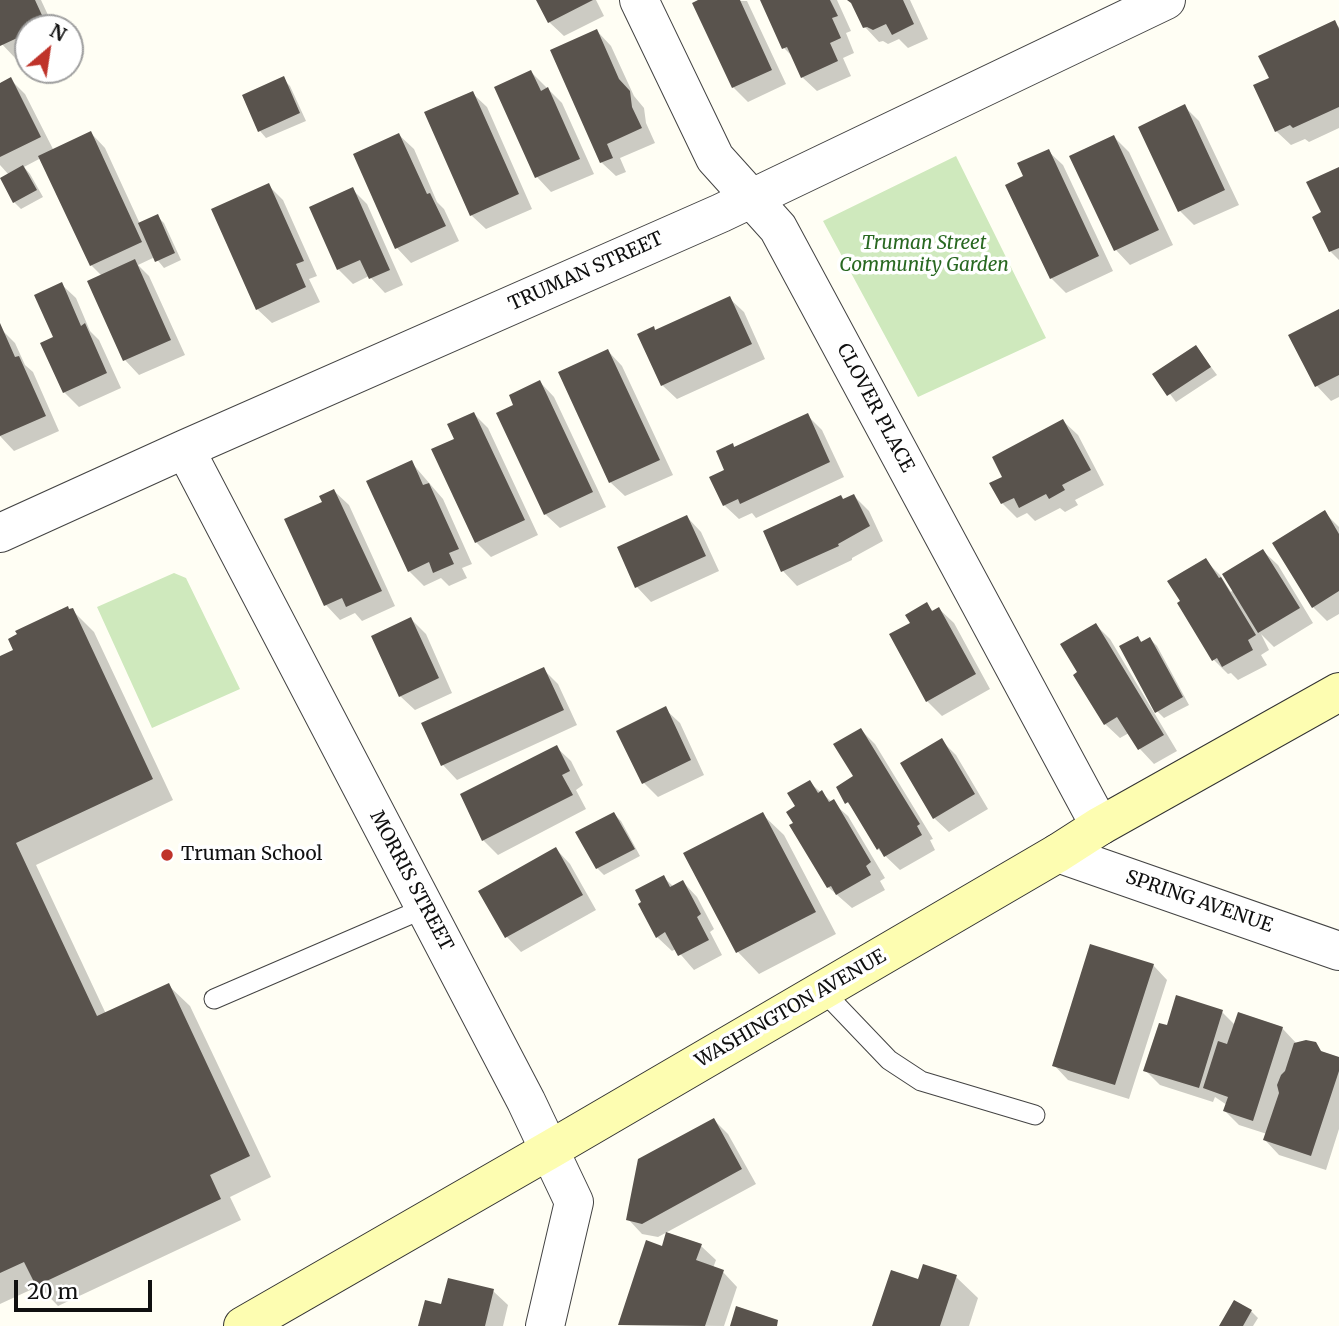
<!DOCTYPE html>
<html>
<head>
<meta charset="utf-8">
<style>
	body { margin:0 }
	#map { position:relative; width:1339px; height:1326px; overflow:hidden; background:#fffef4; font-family:Merriweather,serif }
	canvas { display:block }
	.north { position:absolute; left:14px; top:14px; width:70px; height:70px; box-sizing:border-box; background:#fff; border:2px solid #9f9f9f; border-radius:50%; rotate:29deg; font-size:19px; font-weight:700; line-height:28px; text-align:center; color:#101010 }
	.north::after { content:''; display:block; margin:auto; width:24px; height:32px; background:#bf332a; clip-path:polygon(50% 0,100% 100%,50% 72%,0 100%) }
	.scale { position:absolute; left:14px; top:1280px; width:138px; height:32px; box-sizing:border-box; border:4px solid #101010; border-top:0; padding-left:9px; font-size:21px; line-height:24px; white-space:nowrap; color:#101010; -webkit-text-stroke:5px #fff; paint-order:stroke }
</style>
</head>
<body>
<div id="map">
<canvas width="1339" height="1326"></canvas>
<div class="north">N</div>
<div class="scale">20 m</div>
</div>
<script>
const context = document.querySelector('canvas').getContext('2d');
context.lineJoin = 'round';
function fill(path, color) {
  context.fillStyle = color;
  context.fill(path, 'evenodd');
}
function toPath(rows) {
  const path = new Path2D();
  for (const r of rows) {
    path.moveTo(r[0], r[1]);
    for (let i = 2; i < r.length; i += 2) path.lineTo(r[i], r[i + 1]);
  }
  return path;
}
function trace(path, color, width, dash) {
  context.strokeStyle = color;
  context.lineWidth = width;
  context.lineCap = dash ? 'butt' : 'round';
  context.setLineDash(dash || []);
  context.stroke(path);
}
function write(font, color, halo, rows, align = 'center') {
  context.font = font + ' Merriweather,serif';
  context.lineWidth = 7;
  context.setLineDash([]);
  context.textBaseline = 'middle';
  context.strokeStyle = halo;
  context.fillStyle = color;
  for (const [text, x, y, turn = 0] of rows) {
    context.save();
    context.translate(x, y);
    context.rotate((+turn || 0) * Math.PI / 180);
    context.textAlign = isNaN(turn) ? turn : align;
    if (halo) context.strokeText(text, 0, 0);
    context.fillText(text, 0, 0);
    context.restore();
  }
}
const green = toPath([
	[956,156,1046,338,918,397,823,221],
	[174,573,186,578,240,689,152,728,97,607]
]);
const shadow = toPath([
	[0,0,41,0,54,28,28,28,28,54,16,59,0,42],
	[538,0,596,0,604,16,564,36,549,22],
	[702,0,747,1,786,84,748,102,733,87],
	[762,0,837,0,851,31,846,33,854,53,843,58,851,76,817,91,802,77,794,58,784,48],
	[849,0,910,0,928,39,908,48,899,39,888,44,883,41,879,42,865,27,855,7],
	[1334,22,1339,27,1339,128,1309,142,1305,139,1291,145,1276,131,1271,79],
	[597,31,611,46,634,96,644,108,646,123,655,143,620,158,626,172,616,176,601,162],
	[531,72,562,103,594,174,551,192,537,177,496,87],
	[283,79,290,86,306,121,266,138,260,131],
	[11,80,25,94,54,151,91,133,105,148,140,224,157,216,164,223,181,260,164,268,155,257,138,265,149,276,185,355,139,375,125,360,102,276,91,265,41,158,24,167,30,174,43,197,21,209,14,202,9,175,0,165,0,85],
	[472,93,487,107,532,209,486,229,471,215],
	[1185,107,1199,121,1239,205,1194,225,1180,211],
	[399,135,414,149,437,202,444,209,459,241,411,263,397,248,355,155],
	[1114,137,1129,152,1173,245,1130,265,1116,250],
	[1048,151,1063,165,1113,271,1066,293,1051,278,1025,177],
	[1339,169,1339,260,1330,251,1323,213],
	[268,185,283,200,317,276,309,279,320,302,272,323,257,309],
	[352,189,367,204,403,285,385,293,369,276,353,284,338,269],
	[61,284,76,298,90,331,99,340,121,388,79,407,64,392,56,338],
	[729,298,744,312,765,359,677,399,662,385,653,328,657,332],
	[1339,311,1339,397,1331,401,1317,386,1290,336],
	[0,328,15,343,25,365,33,372,59,431,14,451,0,436],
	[1196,347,1217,375,1176,402,1155,374],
	[608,351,622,366,673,475,625,496,610,482],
	[540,382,554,397,606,507,560,528,545,514,516,405],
	[474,414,488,428,538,535,491,557,476,542,456,440],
	[807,415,822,430,844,477,756,518,752,513,739,519,724,505,726,471,733,445,735,448],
	[1063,421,1078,435,1104,485,1075,500,1078,505,1065,512,1060,508,1035,521,1027,513,1017,518,1002,503,1005,477],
	[411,462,443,499,472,564,462,568,467,578,449,586,441,578,424,586,409,571],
	[334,491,349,505,395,606,362,621,355,613,340,620,326,605,286,520,324,503],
	[854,496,869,511,883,541,852,558,852,560,797,586,783,571,765,532],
	[1325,513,1339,527,1339,614,1327,621,1313,607],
	[687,517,701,532,719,571,651,602,637,587,619,548],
	[1263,551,1278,565,1313,623,1274,647,1261,634,1269,650,1261,655,1267,665,1238,680,1231,673,1228,674,1214,660,1205,560,1220,575,1231,592],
	[926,605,934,612,939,609,954,623,990,689,942,716,927,701,891,635,912,624],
	[72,610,94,632,173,800,36,865,106,1014,168,985,190,1006,271,1177,230,1197,241,1220,58,1306,39,1286,0,1304,0,658,15,651],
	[411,619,426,634,452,693,415,710,400,696],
	[1096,625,1110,639,1177,751,1154,764,1140,749,1129,733,1120,738,1105,724,1080,672],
	[1138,638,1143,643,1150,639,1157,646,1189,705,1164,718,1153,707],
	[543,669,558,684,577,725,457,780,443,765,424,724],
	[665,709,680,723,704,775,658,797,644,783],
	[861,730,875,744,933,839,930,840,935,850,900,870,878,849,857,812,847,802,855,777],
	[941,740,956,755,988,809,949,832,934,818],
	[556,747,571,761,583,785,576,790,586,809,498,855,483,840],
	[809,782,848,816,885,878,880,881,885,890,852,908,828,887,795,824,798,807],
	[614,814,621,821,640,856,604,875,597,868],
	[762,814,784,835,836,934,759,974,738,952,686,854],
	[556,849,570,864,596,910,521,952,507,937,481,891],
	[663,877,674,887,683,882,697,897,714,929,710,932,722,955,694,970,676,949,672,951,657,937],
	[1153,965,1167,980,1129,1099,1068,1080,1054,1065],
	[1177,998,1222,1012,1235,1025,1282,1028,1297,1044,1315,1044,1325,1055,1339,1059,1339,1129,1326,1170,1279,1155,1265,1140,1267,1134,1239,1125,1225,1111,1227,1105,1215,1097,1213,1102,1160,1085,1145,1070,1168,1027],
	[714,1120,728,1134,756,1184,658,1237,642,1234,628,1219],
	[701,1246,716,1260,713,1268,723,1272,737,1287,724,1326,620,1325,663,1248],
	[924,1266,956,1277,978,1298,969,1326,874,1326,919,1281],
	[493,1291,508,1305,503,1326,420,1326,443,1306],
	[1251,1311,1258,1318,1253,1326,1221,1326]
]);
const building = toPath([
	[0,0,35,0,46,24,42,26,44,28,28,28,28,33,0,46],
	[536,0,593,0,548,23],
	[698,0,740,0,772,70,732,88,692,3],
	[760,0,830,0,838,16,832,18,841,38,830,43,838,61,801,78,787,47,782,49],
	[847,0,903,0,914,24,892,35,886,24,873,30,867,27,863,28,851,3],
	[1335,20,1339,29,1339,107,1293,128,1290,125,1275,132,1253,85,1269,78,1258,56],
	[597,29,619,79,630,91,632,107,642,128,607,144,613,158,600,163,550,50],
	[531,70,541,91,548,87,580,159,535,178,494,87],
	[284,76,300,113,258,132,242,95],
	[11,77,41,137,0,157,0,83],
	[473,91,519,194,470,216,424,112],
	[1185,104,1225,190,1178,212,1138,127],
	[91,131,142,242,90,266,38,156],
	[399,133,427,194,430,193,446,226,395,249,353,154],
	[1114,135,1159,230,1114,251,1069,156],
	[1049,149,1099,256,1050,279,1005,185,1023,176,1017,163],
	[23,165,37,190,13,203,0,178],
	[1339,167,1339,248,1329,252,1312,217,1321,212,1306,182],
	[269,183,304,261,296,264,306,287,256,310,211,209],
	[353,187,390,270,369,279,360,260,337,270,309,207],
	[158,214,175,253,155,262,138,223],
	[135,259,171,340,123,361,87,281],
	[62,282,81,326,85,323,107,373,63,393,40,343,53,337,34,295],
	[730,296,752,344,661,386,637,334,654,326,655,330],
	[1339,309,1339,375,1315,387,1288,335],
	[0,323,15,357,19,356,46,416,0,436],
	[1196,345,1211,367,1167,396,1152,374],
	[608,349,660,460,609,483,558,372],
	[540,380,593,492,544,515,496,413,513,405,509,395],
	[474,412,525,520,475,543,431,449,454,439,447,424],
	[808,413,830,462,740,504,738,499,723,506,709,477,724,470,716,451,733,443,734,447],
	[1063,419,1091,470,1062,485,1065,490,1049,499,1046,494,1019,508,1014,498,1001,504,989,483,1002,477,992,457],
	[412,460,423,485,429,483,459,549,449,553,454,564,433,573,429,562,408,572,366,481],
	[334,489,382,591,346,607,342,598,324,606,284,519,322,502,319,496],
	[854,494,870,526,838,544,839,546,781,572,763,531,841,495,843,499],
	[1325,510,1339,534,1339,591,1312,608,1272,543],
	[687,515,706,556,635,588,617,547],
	[1263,549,1300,608,1258,633,1222,574],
	[1206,558,1219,578,1221,577,1256,635,1248,640,1253,650,1222,667,1217,658,1212,661,1177,603,1180,601,1167,581],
	[927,602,932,611,939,607,976,674,926,702,889,634,910,623,905,615],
	[68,606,69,609,73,608,153,779,16,843,97,1016,169,983,250,1156,210,1175,221,1199,36,1286,24,1262,0,1273,0,656,13,650,8,639,17,634,15,631],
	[411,617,439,678,399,697,371,636],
	[1096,623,1164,735,1138,750,1117,717,1104,725,1073,675,1077,672,1060,644],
	[1138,636,1141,642,1150,637,1183,697,1155,713,1119,646],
	[544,667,564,710,441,766,421,723],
	[666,706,691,760,642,784,616,731],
	[861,728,920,824,917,826,922,835,884,857,879,848,877,850,848,802,845,804,836,787,853,776,833,744],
	[942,738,975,794,933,819,900,763],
	[557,745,570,771,562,775,573,795,482,841,460,794],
	[810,780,818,793,822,790,829,802,834,799,871,862,866,866,871,875,836,895,831,886,827,888,789,825,793,823,786,812,795,806,787,793],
	[614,812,635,849,596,869,575,832],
	[763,812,816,912,736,953,683,853],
	[556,847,583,895,505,938,478,891],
	[664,875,670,887,683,880,701,914,697,917,709,940,678,956,665,932,656,938,638,904,641,902,635,890],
	[1090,944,1154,964,1115,1085,1052,1066],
	[1176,995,1223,1010,1199,1088,1143,1071,1159,1023,1167,1025],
	[1238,1012,1283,1027,1253,1121,1223,1111,1228,1097,1203,1088,1218,1041,1227,1044],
	[1306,1040,1316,1042,1321,1051,1339,1057,1339,1071,1311,1156,1263,1140,1279,1093,1277,1085,1281,1075,1285,1071,1294,1043],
	[714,1118,742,1169,642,1224,626,1220,638,1159],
	[666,1232,702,1244,696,1260,724,1270,705,1326,618,1325,646,1240,662,1246],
	[923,1264,957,1275,940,1326,872,1326,891,1270,918,1279],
	[448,1278,494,1289,485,1326,418,1326,425,1300,441,1304],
	[1234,1300,1252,1310,1243,1326,1219,1326],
	[736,1306,778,1320,777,1326,730,1326]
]);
const service = toPath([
	[823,991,889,1060,921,1081,1035,1115],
	[214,999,425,908]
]);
const minor = toPath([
	[639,0,715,158,778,228,1100,826],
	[185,449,526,1101,574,1202,545,1326],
	[0,533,185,449,721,213,1166,0]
]);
const tertiary = toPath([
	[1058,853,1339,951]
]);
const secondary = toPath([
	[243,1326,551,1149,1058,853,1100,826,1339,692]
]);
const markers = [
	[167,855,7,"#bf332a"]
];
const parkNames = [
	["Truman Street",924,244],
	["Community Garden",924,266]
];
const streetNames = [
	["TRUMAN STREET",586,272,-24],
	["CLOVER PLACE",875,408,62],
	["MORRIS STREET",411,881,62],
	["SPRING AVENUE",1199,902,19],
	["WASHINGTON AVENUE",791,1009,-30]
];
const poiNames = [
	["Truman School",181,855]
];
fill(green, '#cfe9bd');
fill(shadow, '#0003');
fill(building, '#59534d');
trace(service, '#434343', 21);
trace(minor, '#434343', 40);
trace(tertiary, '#434343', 40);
trace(secondary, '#323232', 40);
trace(service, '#fff', 19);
trace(minor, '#fff', 38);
trace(tertiary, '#fff', 38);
trace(secondary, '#fdfdb1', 38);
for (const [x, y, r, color] of markers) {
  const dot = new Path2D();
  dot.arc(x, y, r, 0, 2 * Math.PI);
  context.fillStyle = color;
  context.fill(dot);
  trace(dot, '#fff', 2.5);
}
write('italic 19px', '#286821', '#fff', parkNames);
write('19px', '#101010', '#fff', streetNames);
write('19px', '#101010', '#fff', poiNames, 'left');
</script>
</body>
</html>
